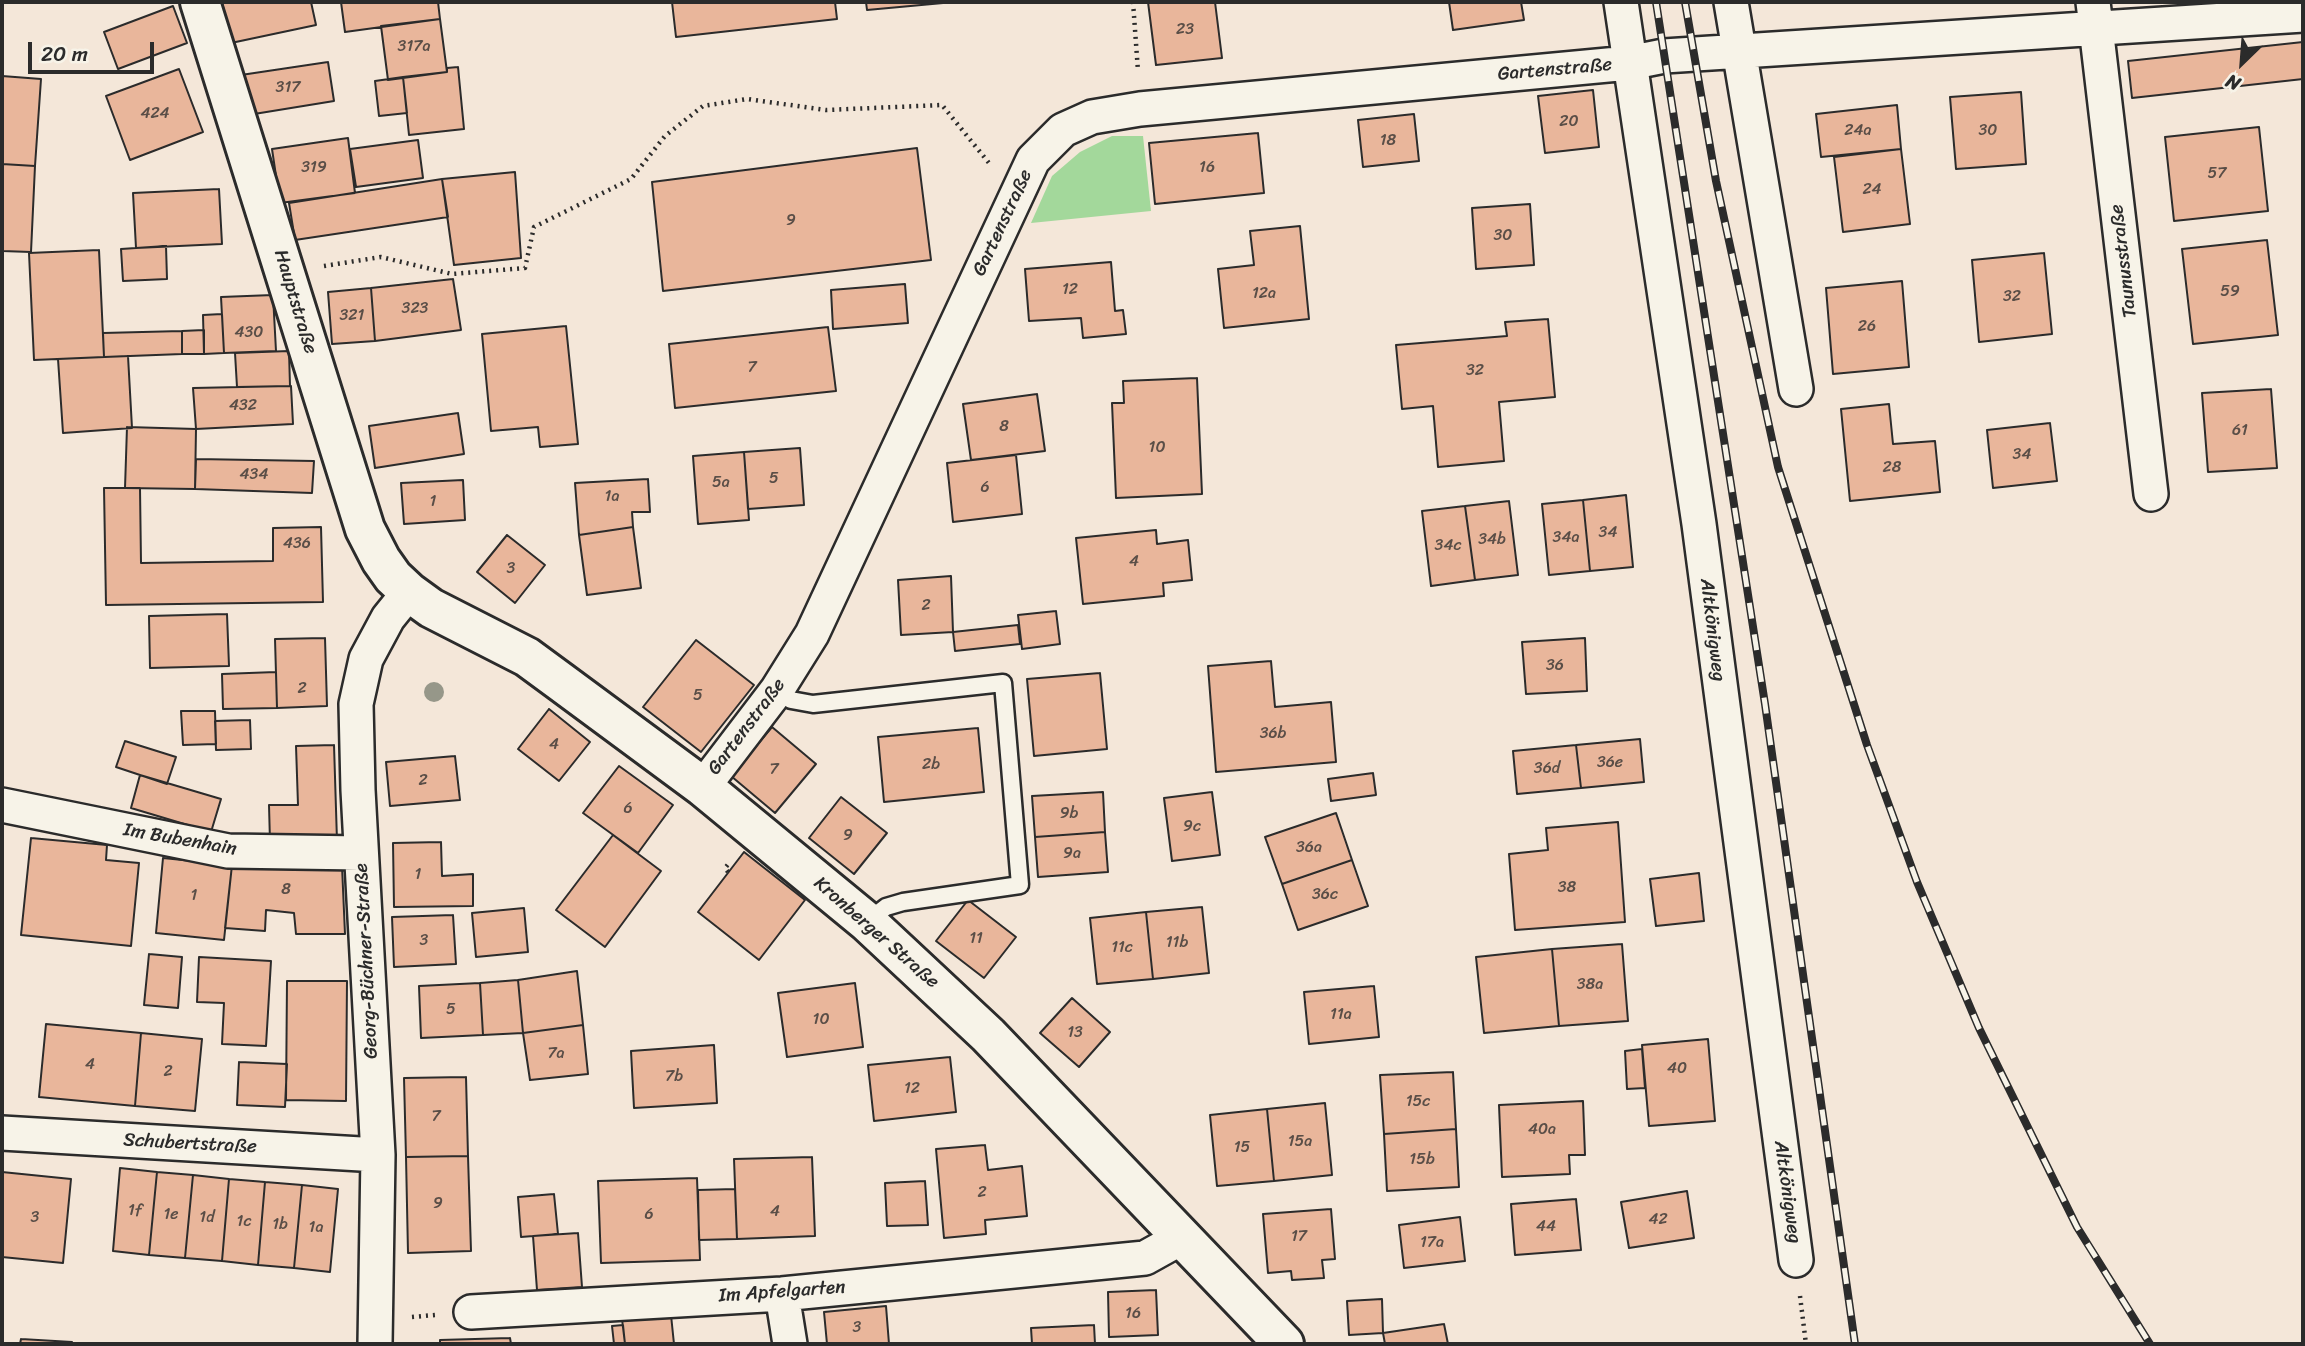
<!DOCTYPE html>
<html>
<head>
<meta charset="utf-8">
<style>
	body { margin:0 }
	#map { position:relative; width:2305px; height:1346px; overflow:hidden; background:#f4e7d9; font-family:Sriracha,sans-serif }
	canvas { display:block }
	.frame { position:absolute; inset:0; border:4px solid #2b2b2b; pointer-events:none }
	.north { position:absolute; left:2207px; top:28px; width:70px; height:70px; -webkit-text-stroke:5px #f7f3e8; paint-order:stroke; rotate:205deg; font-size:19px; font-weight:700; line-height:28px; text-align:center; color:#2b2b2b }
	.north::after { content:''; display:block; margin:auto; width:24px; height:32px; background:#2b2b2b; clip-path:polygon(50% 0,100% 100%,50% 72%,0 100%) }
	.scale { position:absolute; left:28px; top:42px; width:126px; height:32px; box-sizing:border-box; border:4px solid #2b2b2b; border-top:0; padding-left:9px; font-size:21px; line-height:24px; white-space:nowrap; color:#2b2b2b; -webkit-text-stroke:5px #f7f3e8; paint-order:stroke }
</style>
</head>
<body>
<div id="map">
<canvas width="2305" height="1346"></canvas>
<div class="frame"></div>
<div class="north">N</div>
<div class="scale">20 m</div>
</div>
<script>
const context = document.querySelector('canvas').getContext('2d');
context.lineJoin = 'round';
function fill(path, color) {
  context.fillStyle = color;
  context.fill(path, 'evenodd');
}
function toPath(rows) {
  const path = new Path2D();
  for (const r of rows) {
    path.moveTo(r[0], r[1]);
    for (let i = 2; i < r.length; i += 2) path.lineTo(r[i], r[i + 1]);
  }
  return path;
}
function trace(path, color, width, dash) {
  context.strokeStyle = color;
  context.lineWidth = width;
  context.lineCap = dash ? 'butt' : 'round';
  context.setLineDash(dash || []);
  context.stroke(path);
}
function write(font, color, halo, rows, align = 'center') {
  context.font = font + ' Sriracha,sans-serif';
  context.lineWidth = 5;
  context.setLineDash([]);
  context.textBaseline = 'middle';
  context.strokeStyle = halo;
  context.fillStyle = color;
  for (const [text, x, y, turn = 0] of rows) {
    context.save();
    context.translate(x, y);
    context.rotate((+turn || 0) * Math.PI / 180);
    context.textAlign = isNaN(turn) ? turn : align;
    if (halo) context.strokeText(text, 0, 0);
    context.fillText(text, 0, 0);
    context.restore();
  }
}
const green = toPath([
	[1112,136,1143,136,1151,211,1031,223,1052,176,1080,152]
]);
const building = toPath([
	[222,2,311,2,316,25,231,43,222,2],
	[341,2,438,2,440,19,345,32,341,2],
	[672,2,835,2,837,19,676,37,672,2],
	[866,2,954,2,867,10,866,2],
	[1148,2,1215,2,1222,58,1156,65,1148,2],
	[1449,2,1521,2,1524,20,1453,30,1449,2],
	[173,6,187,43,118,69,104,32,173,6],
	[440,19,447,72,388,80,381,26,440,19],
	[2303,42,2303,79,2132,98,2128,61,2303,42],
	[328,62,334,101,248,115,241,75,328,62],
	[458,67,464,129,409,135,403,77,447,72,447,68,458,67],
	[179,69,203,132,130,160,106,96,179,69],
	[2,76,41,79,35,166,2,164,2,76],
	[403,77,407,113,379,116,375,81,403,77],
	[1593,90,1599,147,1545,153,1538,96,1593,90],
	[2021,92,2026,164,1956,169,1950,97,2021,92],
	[1897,105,1901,149,1821,157,1816,114,1897,105],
	[1414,114,1419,161,1363,167,1358,120,1414,114],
	[2259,127,2268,211,2174,221,2165,137,2259,127],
	[1258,133,1264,193,1155,204,1149,143,1258,133],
	[348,138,355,193,280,203,272,149,348,138],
	[418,140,423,178,356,187,350,149,418,140],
	[917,148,931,260,663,291,652,182,917,148],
	[1901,149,1910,224,1843,232,1834,157,1901,149],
	[2,164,35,166,31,252,2,251,2,164],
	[515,172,521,258,454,265,442,179,515,172],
	[442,179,448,217,295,240,289,203,442,179],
	[219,189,222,244,136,248,133,193,219,189],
	[1530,204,1534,265,1476,269,1472,208,1530,204],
	[1300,226,1309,319,1224,328,1218,269,1254,265,1250,231,1300,226],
	[2267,240,2278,335,2193,344,2182,249,2267,240],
	[166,246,167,279,123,281,121,249,166,246],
	[99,250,104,357,34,360,29,253,99,250],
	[2044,253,2052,334,1979,342,1972,260,2044,253],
	[1111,262,1115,311,1123,310,1126,334,1083,338,1081,318,1029,321,1025,269,1111,262],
	[453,279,461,330,375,341,371,288,453,279],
	[1902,281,1909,367,1833,374,1826,288,1902,281],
	[905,284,908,323,833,329,831,290,905,284],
	[371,288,375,341,332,344,328,292,371,288],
	[273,295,276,351,224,353,221,297,273,295],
	[222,314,224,353,204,354,203,315,222,314],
	[1548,319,1555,397,1499,402,1504,461,1438,467,1433,406,1402,409,1396,345,1507,336,1505,322,1548,319],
	[566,326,578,444,540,447,538,427,491,431,482,334,566,326],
	[828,327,836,391,675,408,669,344,828,327],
	[204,330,204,354,182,354,182,331,204,330],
	[182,331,182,354,104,357,103,333,182,331],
	[289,351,290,386,237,387,235,353,289,351],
	[128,356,132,428,63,433,58,359,128,356],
	[1197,378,1202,494,1116,498,1112,403,1124,403,1123,381,1197,378],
	[291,386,293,424,196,429,193,388,291,386],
	[2271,389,2277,468,2208,472,2202,393,2271,389],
	[1037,394,1045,451,971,460,963,404,1037,394],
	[1889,404,1893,444,1935,441,1940,492,1850,501,1841,409,1889,404],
	[458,413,464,454,375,468,369,426,458,413],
	[2050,423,2057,481,1993,488,1987,430,2050,423],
	[127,427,196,429,195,489,125,488,127,427],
	[800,448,804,505,748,509,744,452,800,448],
	[744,452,749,520,698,524,693,456,744,452],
	[1016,455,1022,514,953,522,947,463,1016,455],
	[196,459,314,461,312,493,195,489,196,459],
	[648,479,650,512,632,512,633,527,579,535,575,483,648,479],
	[463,480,465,520,404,524,401,483,463,480],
	[104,488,140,488,141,563,273,561,273,528,321,527,323,602,106,605,104,488],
	[1626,495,1633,567,1590,571,1583,500,1626,495],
	[1583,500,1590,571,1549,575,1542,504,1583,500],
	[1509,501,1518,575,1475,580,1465,506,1509,501],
	[1465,506,1475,580,1431,586,1422,511,1465,506],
	[633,527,641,588,587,595,579,535,633,527],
	[1156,530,1157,544,1188,540,1192,580,1163,583,1164,596,1083,604,1076,538,1156,530],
	[507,535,545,565,515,603,477,572,507,535],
	[951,576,953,632,901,635,898,580,951,576],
	[1056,611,1060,644,1022,649,1018,615,1056,611],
	[227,614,229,666,150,668,149,616,227,614],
	[1018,625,1020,644,955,651,953,632,1018,625],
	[325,638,327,706,277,708,275,639,325,638],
	[1585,638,1587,691,1526,694,1522,642,1585,638],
	[696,640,754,685,701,752,643,707,696,640],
	[1271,661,1275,707,1331,702,1336,762,1216,772,1208,666,1271,661],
	[276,672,277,708,223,709,222,674,276,672],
	[1100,673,1107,749,1034,756,1027,679,1100,673],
	[549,709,590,742,559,781,518,749,549,709],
	[181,711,215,711,216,744,183,745,181,711],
	[250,720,251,749,216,750,215,721,250,720],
	[772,727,816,764,775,813,731,776,772,727],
	[978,728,984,792,884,802,878,737,978,728],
	[1640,739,1644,782,1581,788,1576,745,1640,739],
	[125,741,176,757,167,784,116,767,125,741],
	[334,745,337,841,270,842,269,805,298,805,296,746,334,745],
	[1576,745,1581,788,1517,794,1513,751,1576,745],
	[455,756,460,800,390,806,386,762,455,756],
	[619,766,673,805,638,853,583,813,619,766],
	[1373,773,1376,795,1331,801,1328,779,1373,773],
	[140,775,221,799,211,832,131,808,140,775],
	[1103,792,1105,832,1035,837,1032,796,1103,792],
	[1212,792,1220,855,1172,861,1164,798,1212,792],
	[841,797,887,833,854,874,809,838,841,797],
	[1336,813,1352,860,1282,884,1265,837,1336,813],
	[1618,822,1625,922,1515,930,1509,854,1548,850,1546,828,1618,822],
	[1105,832,1108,872,1038,877,1035,837,1105,832],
	[613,835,661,871,605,947,556,910,613,835],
	[31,838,107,845,106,860,139,863,131,946,21,935,31,838],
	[441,842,442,876,473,874,473,906,394,907,393,843,441,842],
	[744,852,805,900,759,960,698,912,744,852],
	[163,858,232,865,224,940,156,933,163,858],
	[1352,860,1368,906,1298,930,1282,884,1352,860],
	[232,865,302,870,342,866,345,934,296,934,294,913,266,910,265,931,225,928,232,865],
	[1699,873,1704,921,1656,926,1650,879,1699,873],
	[968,900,1016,937,984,978,936,941,968,900],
	[1202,907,1209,973,1153,979,1146,912,1202,907],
	[524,908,528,952,476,957,472,913,524,908],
	[1146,912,1153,979,1097,984,1090,918,1146,912],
	[453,915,456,964,394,967,392,917,453,915],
	[1622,944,1628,1021,1559,1026,1552,949,1622,944],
	[1552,949,1559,1026,1484,1033,1476,957,1552,949],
	[149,954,182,957,178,1008,144,1005,149,954],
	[199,957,271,961,266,1046,222,1044,224,1003,197,1002,199,957],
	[577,971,583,1025,523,1033,518,980,577,971],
	[518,980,523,1033,483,1035,480,983,518,980],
	[287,981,347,981,346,1101,286,1100,287,981],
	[480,983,483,1035,421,1038,419,986,480,983],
	[855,983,863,1047,787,1057,778,993,855,983],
	[1374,986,1379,1037,1309,1044,1304,992,1374,986],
	[1072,998,1110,1032,1079,1067,1040,1033,1072,998],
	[46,1024,141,1033,135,1106,39,1097,46,1024],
	[583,1025,588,1074,530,1080,523,1033,583,1025],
	[141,1033,202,1039,195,1111,135,1106,141,1033],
	[1708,1039,1715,1121,1649,1126,1642,1045,1708,1039],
	[714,1045,717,1103,634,1108,631,1051,714,1045],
	[1642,1049,1645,1088,1627,1089,1625,1051,1642,1049],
	[950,1057,956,1112,874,1121,868,1065,950,1057],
	[239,1062,287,1064,285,1107,237,1105,239,1062],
	[1453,1072,1456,1129,1384,1134,1380,1075,1453,1072],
	[466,1077,468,1156,406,1157,404,1078,466,1077],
	[1583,1101,1585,1155,1569,1155,1570,1174,1502,1177,1499,1105,1583,1101],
	[1325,1103,1332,1175,1274,1181,1267,1109,1325,1103],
	[1267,1109,1274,1181,1217,1186,1210,1115,1267,1109],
	[1456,1129,1459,1187,1387,1191,1384,1134,1456,1129],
	[985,1145,988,1170,1022,1166,1027,1216,985,1220,986,1234,944,1238,936,1149,985,1145],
	[468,1156,471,1251,408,1253,406,1157,468,1156],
	[812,1157,815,1236,737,1239,734,1159,812,1157],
	[120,1168,157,1172,149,1255,113,1251,120,1168],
	[2,1172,71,1179,63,1263,2,1257,2,1172],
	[157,1172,193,1175,185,1258,149,1255,157,1172],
	[193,1175,229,1179,222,1261,185,1258,193,1175],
	[697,1178,700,1260,601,1263,598,1181,697,1178],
	[229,1179,265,1182,258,1265,222,1261,229,1179],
	[925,1181,928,1225,887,1226,885,1183,925,1181],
	[265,1182,302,1185,294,1268,258,1265,265,1182],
	[302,1185,338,1189,330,1272,294,1268,302,1185],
	[735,1189,737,1239,699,1240,698,1190,735,1189],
	[1687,1191,1694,1238,1629,1248,1621,1202,1687,1191],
	[554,1194,558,1234,521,1237,518,1197,554,1194],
	[1576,1199,1581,1250,1515,1255,1511,1204,1576,1199],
	[1331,1209,1335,1259,1322,1260,1324,1278,1292,1280,1291,1271,1268,1273,1263,1214,1331,1209],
	[1460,1217,1465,1261,1404,1268,1399,1225,1460,1217],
	[578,1233,582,1287,537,1290,533,1236,578,1233],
	[1156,1290,1158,1335,1109,1337,1108,1292,1156,1290],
	[1382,1299,1383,1333,1349,1335,1347,1301,1382,1299],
	[886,1306,889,1344,827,1344,824,1312,886,1306],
	[671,1315,674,1344,625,1344,622,1319,671,1315],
	[1444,1324,1448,1344,1385,1344,1383,1333,1444,1324],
	[623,1325,625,1344,614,1344,612,1326,623,1325],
	[1094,1325,1095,1344,1032,1344,1031,1328,1094,1325],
	[510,1338,511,1344,440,1344,440,1340,510,1338],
	[21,1339,72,1342,72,1344,20,1344,21,1339]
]);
const path = toPath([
	[1133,2,1138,71],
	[324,266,381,257,452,274,525,268,534,227,631,179,665,136,703,106,747,99,826,110,942,105,989,163],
	[728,872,725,868,730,862],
	[1800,1296,1806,1344],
	[412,1317,435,1315]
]);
const service = toPath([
	[777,690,791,700,813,704,1003,683,1020,885,903,902,886,907,868,921]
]);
const minor = toPath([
	[1621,2,1699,524,1796,1260],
	[1731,2,1796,389],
	[2093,2,2151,494],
	[703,787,777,690,812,634,1033,160,1063,130,1092,117,1140,109,1629,63,1664,56,2303,15],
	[2,805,228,851,361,853],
	[2,1133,378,1155],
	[782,1294,790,1344],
	[471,1312,782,1294,1145,1258,1181,1238],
	[375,1344,378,1155,358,790,356,704,366,659,388,618,409,592]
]);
const tertiary = toPath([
	[200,2,365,529,381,560,393,577,409,592,431,608,527,657,561,682,703,787,867,922,988,1035,1284,1344]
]);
const rail = toPath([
	[1656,2,1765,704,1855,1344],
	[1685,2,1716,181,1778,467,1867,745,1917,882,1979,1028,2077,1227,2150,1344]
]);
const trees = [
	[434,692]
];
const numberNames = [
	["23",1185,30],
	["317a",414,47],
	["317",288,88],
	["424",155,114],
	["20",1569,122],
	["24a",1858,131],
	["30",1988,131],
	["18",1388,141],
	["319",314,168],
	["16",1207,168],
	["57",2217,174],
	["24",1872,190],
	["9",791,221],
	["30",1503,236],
	["12",1070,290],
	["59",2230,292],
	["12a",1264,294],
	["32",2012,297],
	["323",415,309],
	["321",352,316],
	["26",1867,327],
	["430",249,333],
	["7",752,368],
	["32",1475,371],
	["432",243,406],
	["8",1004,427],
	["61",2240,431],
	["10",1157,448],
	["34",2022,455],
	["28",1892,468],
	["434",254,475],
	["5",774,479],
	["5a",721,483],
	["6",985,488],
	["1a",612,497],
	["1",433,502],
	["34",1608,533],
	["34a",1566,538],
	["34b",1492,540],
	["436",297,544],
	["34c",1448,546],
	["4",1134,562],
	["3",511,569],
	["2",926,606],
	["36",1555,666],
	["2",302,689],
	["5",698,696],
	["36b",1273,734],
	["4",554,745],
	["36e",1610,763],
	["2b",931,765],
	["36d",1547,769],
	["7",774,770],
	["2",423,781],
	["6",628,809],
	["9b",1069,814],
	["9c",1192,827],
	["9",848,836],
	["36a",1309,848],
	["9a",1072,854],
	["1",418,875],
	["38",1567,888],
	["8",286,890],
	["36c",1325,895],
	["1",194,896],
	["11",976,939],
	["3",424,941],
	["11b",1177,943],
	["11c",1122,948],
	["38a",1590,985],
	["5",451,1010],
	["11a",1341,1015],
	["10",821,1020],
	["13",1075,1033],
	["7a",556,1054],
	["4",90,1065],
	["40",1677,1069],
	["2",168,1072],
	["7b",674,1077],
	["12",912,1089],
	["15c",1418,1102],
	["7",436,1117],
	["40a",1542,1130],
	["15a",1300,1142],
	["15",1242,1148],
	["15b",1422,1160],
	["2",982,1193],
	["9",438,1204],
	["1f",135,1211],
	["4",775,1212],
	["1e",171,1215],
	["6",649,1215],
	["3",35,1218],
	["1d",207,1218],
	["42",1658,1220],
	["1c",244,1222],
	["1b",280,1225],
	["44",1546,1227],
	["1a",316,1228],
	["17",1299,1237],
	["17a",1432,1243],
	["16",1133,1314],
	["3",857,1328]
];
const streetNames = [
	["Gartenstraße",1555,70,-5],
	["Gartenstraße",1003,223,-65],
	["Taunusstraße",2124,261,-97],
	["Hauptstraße",295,302,73],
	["Altkönigweg",1712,630,83],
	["Gartenstraße",747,727,-53],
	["Im Bubenhain",180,840,10],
	["Kronberger Straße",876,933,41],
	["Georg-Büchner-Straße",367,961,-93],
	["Schubertstraße",190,1144,3],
	["Altkönigweg",1787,1192,82],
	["Im Apfelgarten",782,1292,-4]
];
fill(green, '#a3d89b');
fill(building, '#e9b69b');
trace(building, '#2b2b2b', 2);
trace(service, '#2b2b2b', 21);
trace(minor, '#2b2b2b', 38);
trace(tertiary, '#2b2b2b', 44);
trace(path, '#2b2b2b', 4.5, [2, 5]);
trace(service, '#f7f3e8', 16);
trace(minor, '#f7f3e8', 33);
trace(tertiary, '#f7f3e8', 38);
trace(rail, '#2b2b2b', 8);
trace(rail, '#f7f3e8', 5, [16]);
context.fillStyle = '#969789';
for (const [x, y] of trees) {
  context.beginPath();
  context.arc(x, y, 10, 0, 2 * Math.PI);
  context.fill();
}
write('16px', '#5a4e47', null, numberNames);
write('19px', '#2b2b2b', '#f7f3e8', streetNames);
</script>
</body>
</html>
